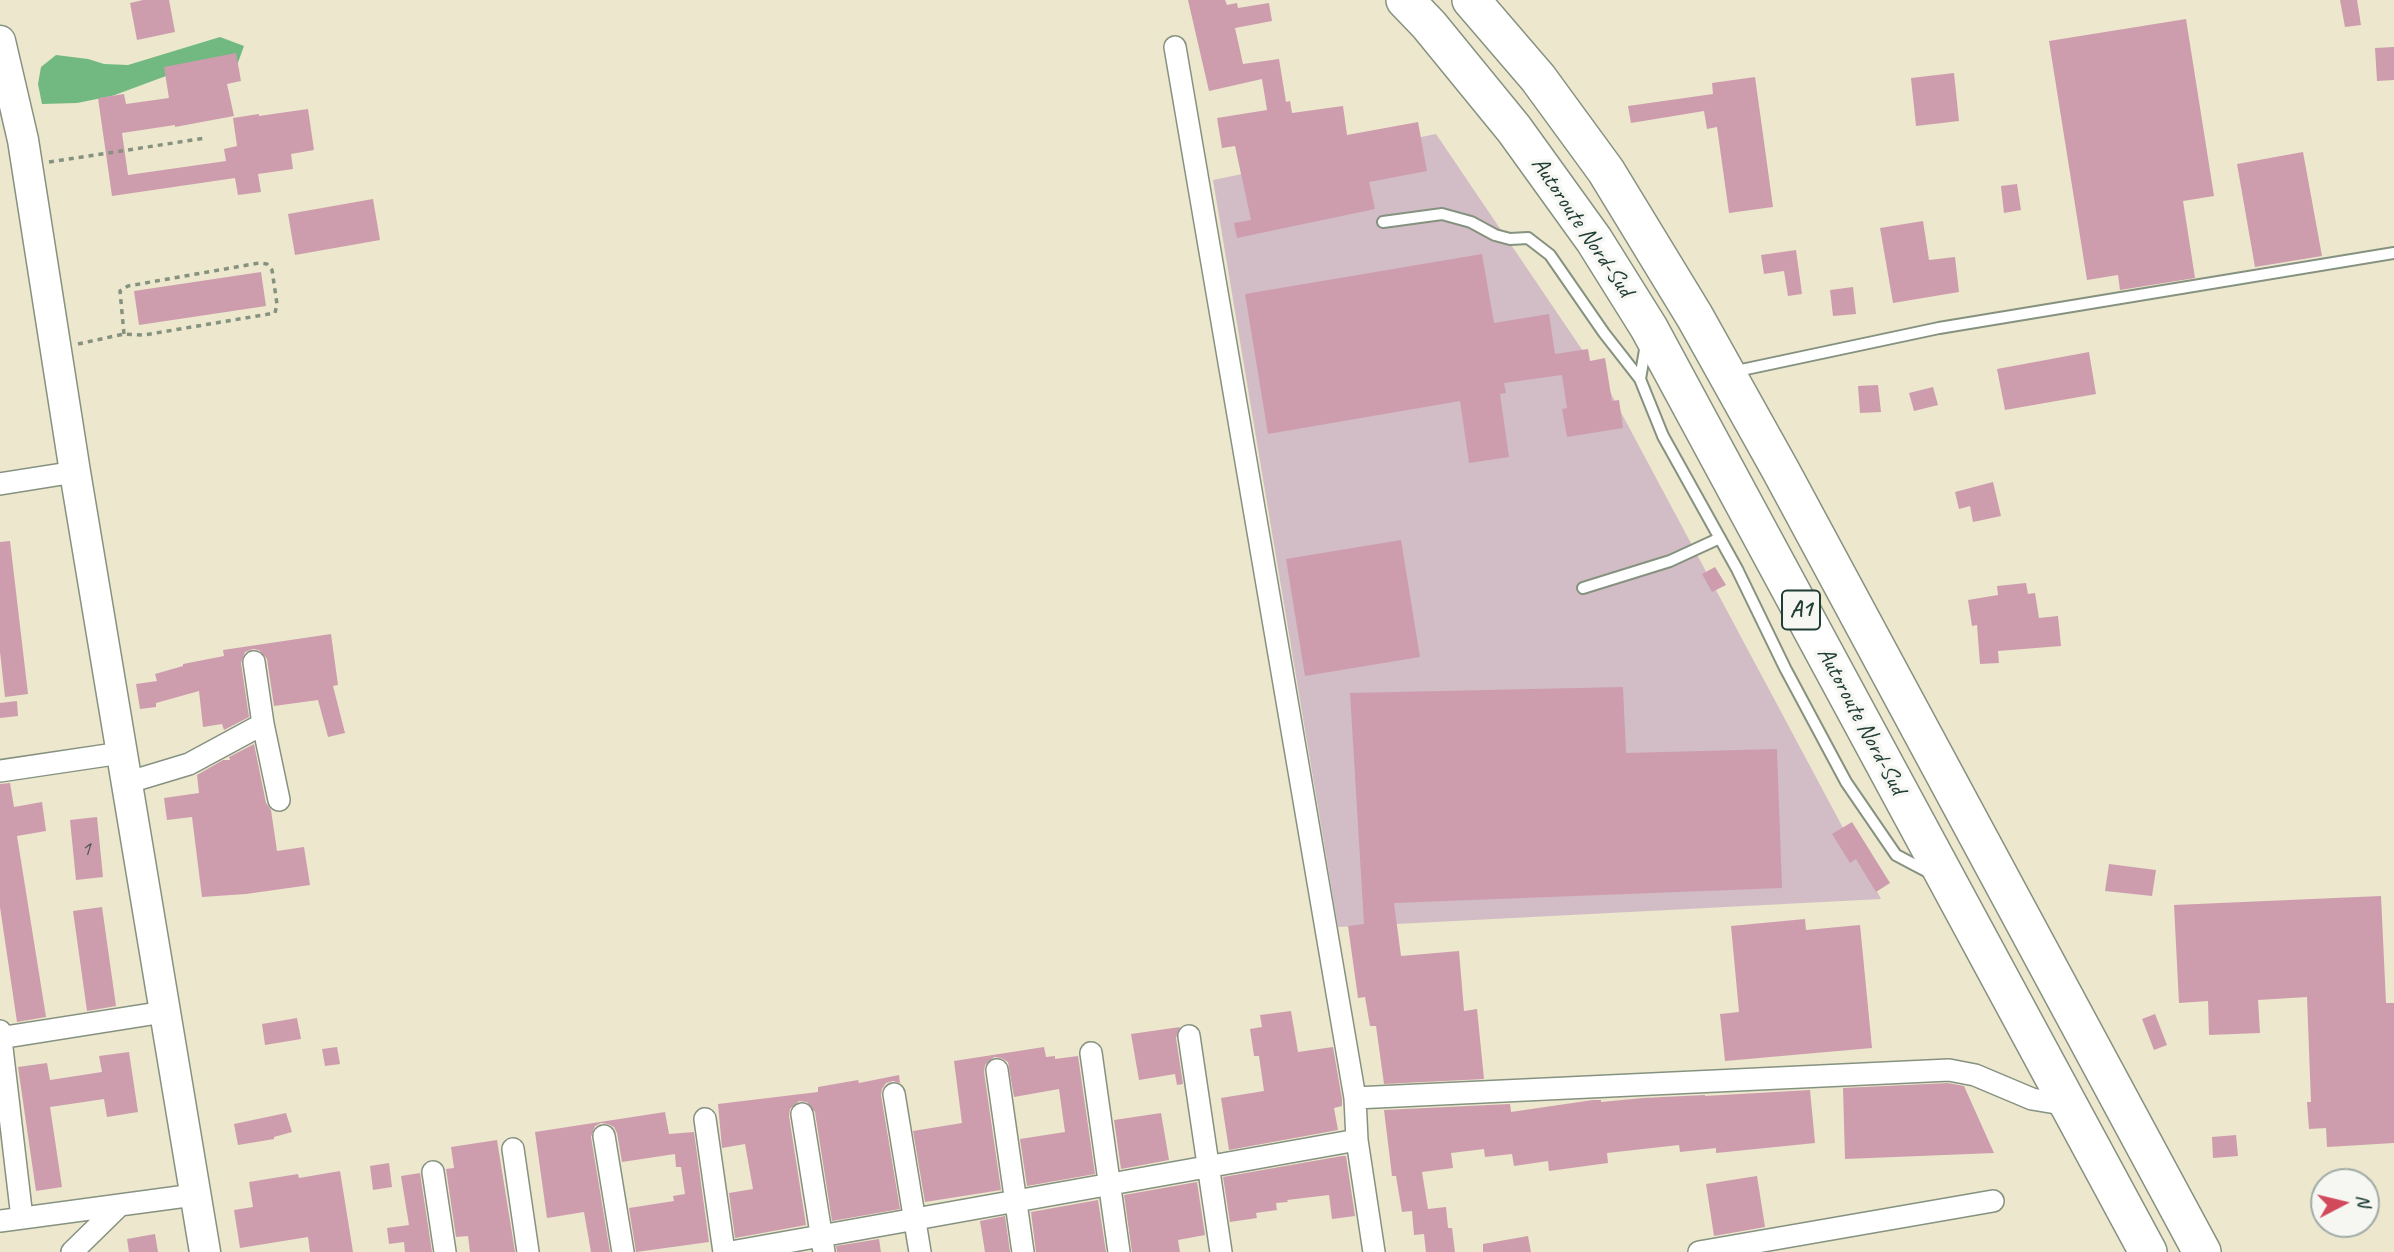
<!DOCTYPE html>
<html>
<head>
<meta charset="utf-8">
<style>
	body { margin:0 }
	#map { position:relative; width:2394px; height:1252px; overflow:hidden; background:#ece7cd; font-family:Caveat,sans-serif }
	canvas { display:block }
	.north { position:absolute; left:2310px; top:1168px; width:70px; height:70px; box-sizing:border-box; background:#f6f6f2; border:2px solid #a0aca6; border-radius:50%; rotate:83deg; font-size:19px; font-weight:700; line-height:28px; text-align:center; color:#1f3d34 }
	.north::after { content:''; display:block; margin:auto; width:24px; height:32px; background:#d1495b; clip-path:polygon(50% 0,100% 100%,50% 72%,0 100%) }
</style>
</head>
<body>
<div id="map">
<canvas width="2394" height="1252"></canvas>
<div class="north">N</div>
</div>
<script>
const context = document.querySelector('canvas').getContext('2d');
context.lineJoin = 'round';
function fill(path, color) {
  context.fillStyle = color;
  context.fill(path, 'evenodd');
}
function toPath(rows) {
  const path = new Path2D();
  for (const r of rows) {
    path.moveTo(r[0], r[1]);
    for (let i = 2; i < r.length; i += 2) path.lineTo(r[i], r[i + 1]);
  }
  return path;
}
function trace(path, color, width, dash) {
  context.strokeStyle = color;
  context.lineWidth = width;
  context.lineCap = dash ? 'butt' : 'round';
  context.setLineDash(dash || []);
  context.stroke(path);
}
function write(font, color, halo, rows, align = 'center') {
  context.font = font + ' Caveat,sans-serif';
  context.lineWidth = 7;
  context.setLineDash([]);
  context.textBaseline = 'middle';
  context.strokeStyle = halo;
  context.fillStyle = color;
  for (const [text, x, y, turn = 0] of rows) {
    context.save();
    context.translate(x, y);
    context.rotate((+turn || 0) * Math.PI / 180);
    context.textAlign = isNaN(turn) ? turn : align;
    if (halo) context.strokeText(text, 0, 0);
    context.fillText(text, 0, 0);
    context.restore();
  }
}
const industrial = toPath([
	[1436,134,1608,388,1881,899,1338,927,1213,180]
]);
const forest = toPath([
	[220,37,244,46,236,68,166,76,112,96,77,103,42,104,38,84,41,67,56,55,88,59,104,64,128,65]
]);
const building = toPath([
	[143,0,169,0,175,32,137,40,130,3],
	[1188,0,1225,0,1227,5,1237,3,1238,8,1269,3,1272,21,1235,28,1243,64,1279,59,1286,102,1290,101,1292,113,1343,106,1347,135,1418,122,1427,171,1369,182,1375,209,1237,238,1234,223,1251,220,1235,146,1222,148,1217,118,1267,110,1262,79,1209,91],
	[2340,0,2357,0,2361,25,2345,27],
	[2186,19,2214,196,2183,201,2195,278,2120,290,2118,275,2087,280,2049,41],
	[2394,47,2394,80,2377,81,2375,48],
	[236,53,241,81,227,84,234,116,175,127,175,125,122,133,128,175,226,161,224,149,237,146,233,118,259,114,259,116,308,109,314,150,291,154,293,169,258,174,261,192,238,195,235,178,112,196,98,98,124,94,126,104,169,98,164,67],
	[1954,73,1959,121,1916,126,1911,78],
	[1755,77,1773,207,1729,213,1717,127,1707,129,1704,111,1631,123,1628,106,1713,94,1712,83],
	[2303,152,2322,256,2255,267,2237,164],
	[2017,184,2021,210,2004,213,2001,186],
	[373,199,380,240,295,255,288,214],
	[1923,221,1929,260,1955,257,1959,292,1893,303,1880,228],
	[1796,250,1802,294,1788,296,1784,271,1764,274,1761,255],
	[1482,254,1494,323,1549,314,1555,354,1588,349,1590,361,1605,358,1612,401,1619,400,1623,428,1567,437,1562,409,1567,408,1562,375,1504,383,1506,393,1500,394,1509,457,1469,463,1460,401,1268,434,1245,294],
	[261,272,266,306,139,325,134,291],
	[1853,287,1856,314,1833,316,1830,290],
	[2089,352,2096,394,2005,410,1997,369],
	[1878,385,1881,412,1860,413,1858,386],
	[1933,387,1938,405,1914,411,1909,393],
	[1993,482,2001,516,1973,522,1970,506,1959,509,1955,492],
	[1401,540,1420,657,1305,676,1286,559],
	[10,541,28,694,5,697,0,652,0,542],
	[1715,567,1726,585,1712,592,1702,574],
	[2026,583,2028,594,2035,593,2039,618,2058,616,2061,646,1998,651,1999,663,1980,664,1977,625,1972,626,1968,600,1998,595,1997,586],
	[331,634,338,685,333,686,345,733,328,737,318,700,274,706,267,659,259,650,253,649,245,652,241,663,249,717,224,730,222,724,203,727,199,691,156,703,156,707,140,709,136,684,157,681,155,674,183,666,183,664,224,656,223,650],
	[1623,687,1626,753,1777,749,1782,888,1394,903,1401,956,1459,951,1464,1011,1477,1009,1484,1079,1384,1084,1376,1026,1370,1026,1365,997,1358,998,1348,926,1364,924,1350,693],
	[17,701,18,716,0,718,0,703],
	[254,744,266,803,271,810,277,851,304,847,310,885,246,894,202,897,192,817,167,820,164,798,199,793,197,775,223,760,230,760,229,757],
	[10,783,14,807,42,802,46,831,17,836,46,1017,17,1022,0,907,0,784],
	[97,817,103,877,76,880,70,820],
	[1852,822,1890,883,1876,892,1856,859,1850,863,1832,834],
	[2109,864,2156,870,2152,896,2105,891],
	[2381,896,2386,1003,2394,1003,2394,1143,2327,1147,2326,1128,2309,1129,2307,1102,2311,1102,2307,997,2258,1000,2260,1033,2209,1035,2208,1001,2179,1003,2174,905],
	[102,907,116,1006,87,1011,73,911],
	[1805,919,1806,930,1860,925,1872,1048,1725,1061,1720,1014,1739,1012,1731,926],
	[1291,1011,1298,1052,1333,1047,1342,1099,1342,1106,1334,1108,1338,1130,1229,1150,1221,1098,1264,1091,1259,1056,1254,1056,1250,1029,1262,1027,1260,1015],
	[2155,1014,2167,1045,2154,1050,2142,1019],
	[297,1018,301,1039,265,1045,262,1024],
	[1180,1027,1176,1038,1183,1084,1177,1085,1175,1074,1139,1080,1131,1034],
	[337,1047,340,1064,325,1066,322,1049],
	[1044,1047,1046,1057,1055,1056,1055,1059,1078,1056,1095,1174,1027,1186,1020,1139,1065,1132,1059,1089,1014,1097,1008,1062,1001,1058,994,1057,985,1065,984,1072,1001,1190,925,1202,913,1131,962,1123,954,1061],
	[129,1052,138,1112,107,1117,104,1099,50,1107,62,1187,36,1191,18,1067,47,1063,50,1080,102,1072,99,1056],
	[899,1075,900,1083,893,1081,886,1083,882,1089,881,1095,900,1209,832,1221,815,1112,807,1102,799,1101,790,1109,789,1116,806,1225,735,1238,729,1193,753,1189,745,1144,722,1148,718,1104,818,1092,818,1087,858,1080,859,1083],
	[1948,1083,1964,1086,1994,1153,1845,1159,1843,1088],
	[1810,1090,1815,1143,1716,1153,1716,1148,1680,1152,1679,1145,1607,1153,1608,1163,1549,1171,1548,1161,1514,1166,1512,1154,1485,1157,1484,1149,1451,1153,1453,1168,1422,1172,1428,1209,1446,1207,1448,1228,1452,1228,1455,1252,1426,1252,1424,1234,1414,1235,1412,1211,1402,1212,1396,1176,1392,1176,1384,1110,1510,1104,1511,1112,1593,1100,1601,1100,1601,1102,1643,1098,1705,1095,1705,1096],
	[665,1112,669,1134,694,1132,709,1242,636,1252,629,1208,674,1201,673,1196,685,1194,681,1167,676,1167,675,1154,622,1162,617,1133,614,1127,608,1124,601,1123,595,1126,591,1137,610,1252,591,1252,584,1212,547,1218,535,1132],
	[286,1113,292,1132,274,1137,274,1139,238,1145,234,1124],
	[1161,1113,1169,1160,1121,1169,1114,1120],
	[2236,1135,2238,1156,2213,1158,2212,1137],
	[497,1140,515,1252,470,1252,468,1236,456,1237,446,1169,454,1168,451,1147],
	[1342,1156,1346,1156,1355,1216,1332,1219,1329,1195,1287,1200,1288,1202,1276,1203,1277,1210,1256,1213,1257,1218,1230,1222,1223,1177],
	[389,1163,392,1187,373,1190,370,1166],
	[340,1171,353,1252,310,1252,308,1237,240,1248,234,1210,253,1207,249,1182,298,1174,299,1178],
	[420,1173,432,1252,405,1252,404,1242,389,1244,387,1228,409,1225,401,1176],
	[1757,1176,1765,1227,1714,1236,1706,1184],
	[1197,1182,1205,1235,1178,1240,1180,1252,1132,1252,1124,1195],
	[1098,1200,1106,1252,1036,1252,1031,1212],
	[1005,1216,1010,1252,985,1252,980,1221],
	[155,1234,158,1252,129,1252,127,1239],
	[1528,1236,1531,1252,1483,1252,1483,1244],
	[879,1239,881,1252,837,1252,836,1246]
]);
const path = toPath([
	[49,162,206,138],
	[78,344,124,334,144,335,275,313,277,304,272,270,267,264,259,263,128,286,120,291,124,334]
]);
const lane = toPath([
	[1383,222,1442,214,1471,222,1495,235,1510,239,1528,238,1550,255,1604,333,1640,379],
	[1646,344,1640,379,1663,436,1737,569,1785,668,1846,782,1896,855,1932,874],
	[1732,372,1939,328,2394,253],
	[1583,588,1670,561,1720,538]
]);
const street = toPath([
	[1175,47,1355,1098,1357,1140,1374,1252],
	[0,484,75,472],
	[254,662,263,724,279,800],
	[0,771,121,753],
	[126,783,189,764,263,724],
	[0,1031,22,1218],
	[1189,1036,1221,1252],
	[0,1038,164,1012],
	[1091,1053,1119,1252],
	[997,1070,1023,1252],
	[894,1094,920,1252],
	[1355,1098,1949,1070,1975,1075,2032,1099,2068,1105],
	[802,1114,824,1252],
	[705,1119,724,1252],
	[604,1136,623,1252],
	[513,1149,528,1252],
	[433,1172,445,1252],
	[0,1221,194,1195],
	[72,1252,120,1205],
	[731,1252,1357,1140],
	[1699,1252,1993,1201]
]);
const secondary = toPath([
	[0,41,23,140,75,472,205,1252]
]);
const highway = toPath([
	[1405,0,1429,25,1514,129,1594,240,1649,328,2148,1252],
	[1471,0,1538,78,1606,171,1695,317,1781,471,2202,1252]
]);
const numberNames = [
	["1",86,849]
];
const shields = [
	[1801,610,38]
];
const shieldNames = [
	["A1",1801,610]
];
const streetNames = [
	["Autoroute Nord-Sud",1582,227,56],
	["Autoroute Nord-Sud",1861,721,62]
];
fill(industrial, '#d2bdc6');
fill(forest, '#71b980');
fill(building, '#cd9dae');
trace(lane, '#869280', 14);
trace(street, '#869280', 24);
trace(secondary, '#869280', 33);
trace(highway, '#869280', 40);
trace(path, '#869280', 3.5, [5, 5]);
trace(lane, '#fff', 10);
trace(street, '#fff', 21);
trace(secondary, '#fff', 30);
trace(highway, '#fff', 37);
write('21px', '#4a5552', null, numberNames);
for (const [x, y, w] of shields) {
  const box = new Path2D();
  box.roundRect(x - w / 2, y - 19.5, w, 39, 5);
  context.fillStyle = '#f6f6f2';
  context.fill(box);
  trace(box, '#1f3d34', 2);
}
write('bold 23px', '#1f3d34', null, shieldNames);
write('24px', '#1f3d34', '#f6f6f2', streetNames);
</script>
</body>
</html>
